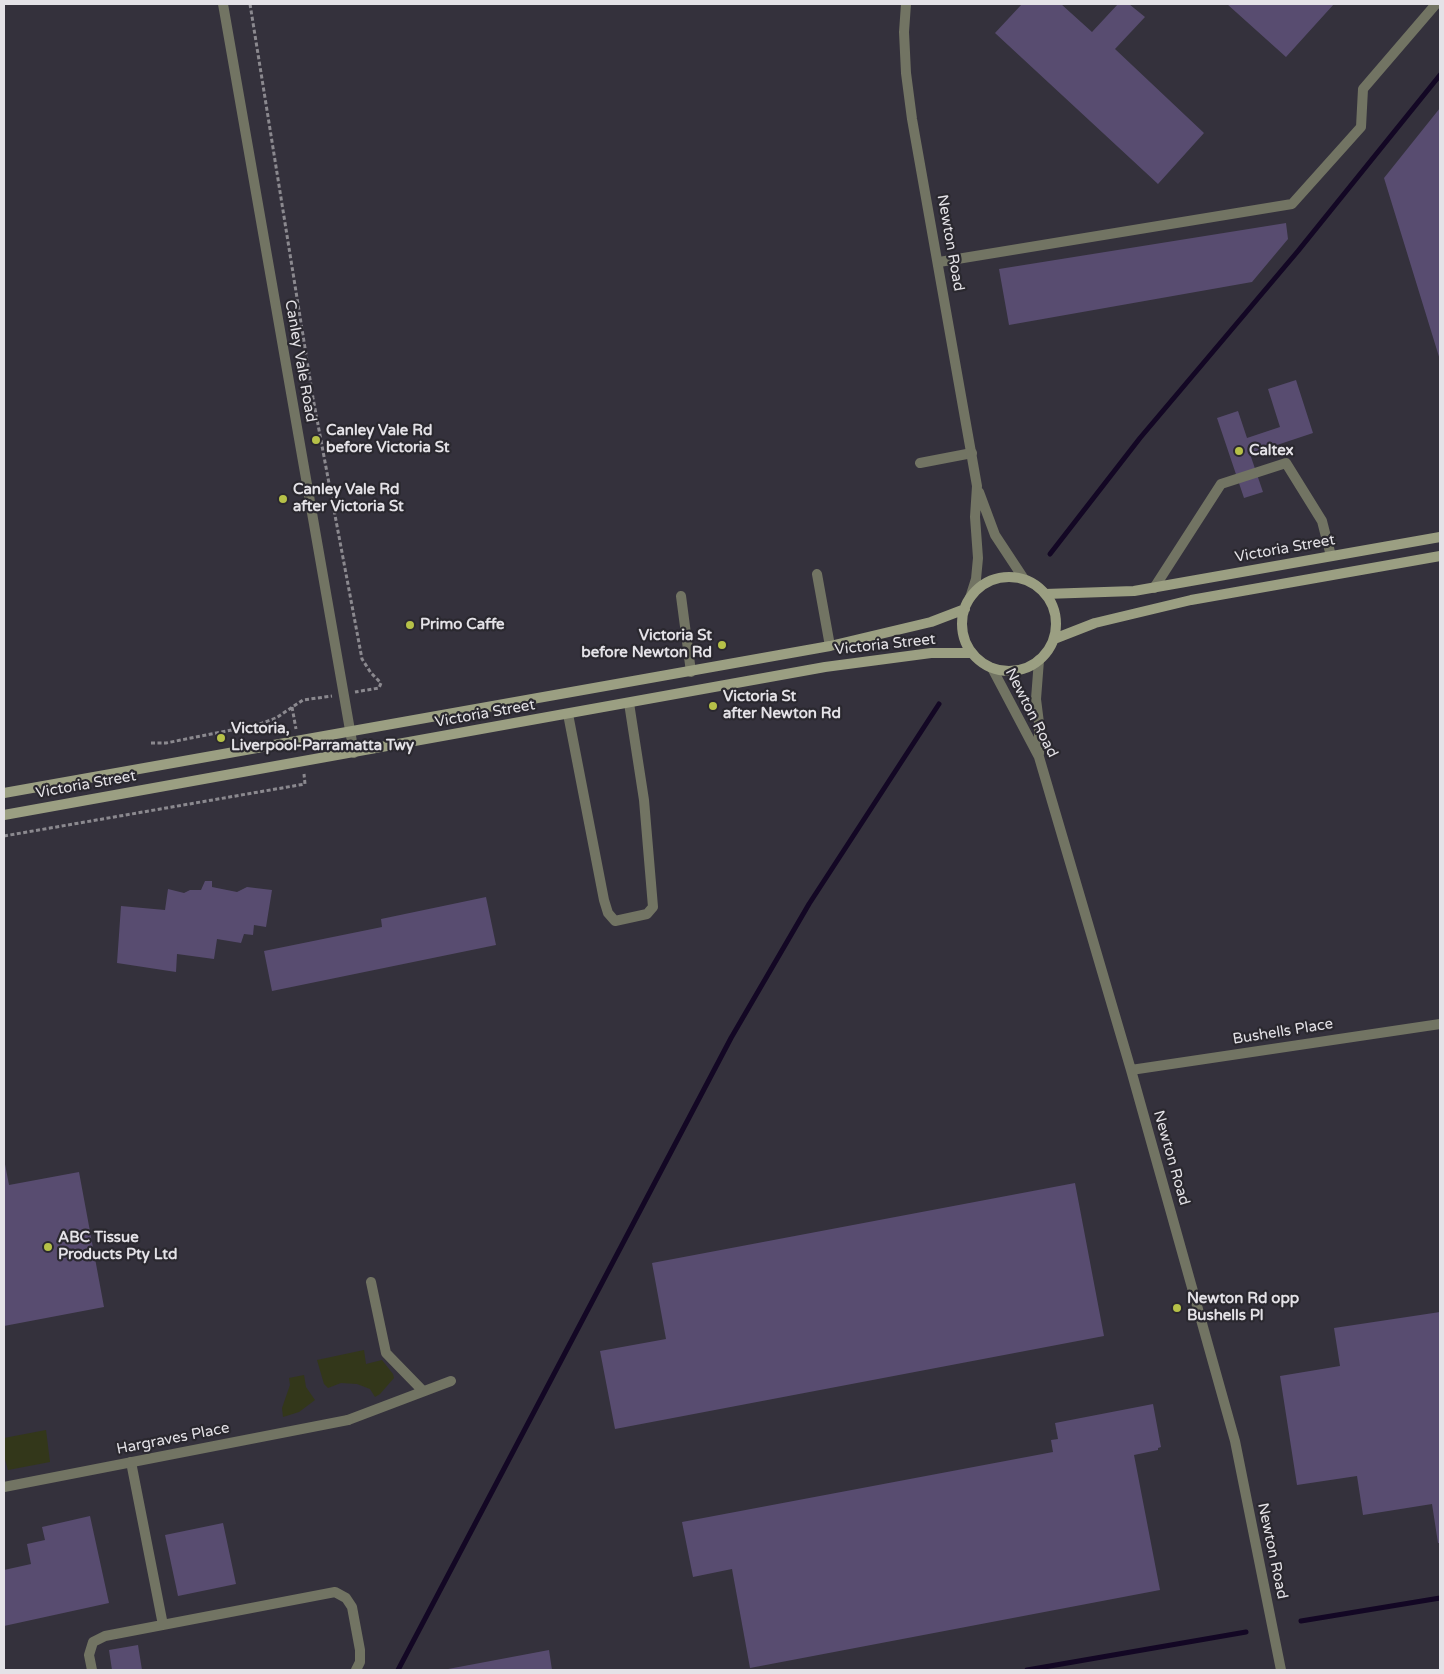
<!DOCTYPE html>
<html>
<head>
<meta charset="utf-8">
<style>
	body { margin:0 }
	#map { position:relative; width:1444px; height:1674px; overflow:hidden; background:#2a282f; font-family:"Varela Round",sans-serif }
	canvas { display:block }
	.frame { position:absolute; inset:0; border:5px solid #e4e2e7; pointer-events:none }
</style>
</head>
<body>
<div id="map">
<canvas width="1444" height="1674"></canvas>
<div class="frame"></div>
</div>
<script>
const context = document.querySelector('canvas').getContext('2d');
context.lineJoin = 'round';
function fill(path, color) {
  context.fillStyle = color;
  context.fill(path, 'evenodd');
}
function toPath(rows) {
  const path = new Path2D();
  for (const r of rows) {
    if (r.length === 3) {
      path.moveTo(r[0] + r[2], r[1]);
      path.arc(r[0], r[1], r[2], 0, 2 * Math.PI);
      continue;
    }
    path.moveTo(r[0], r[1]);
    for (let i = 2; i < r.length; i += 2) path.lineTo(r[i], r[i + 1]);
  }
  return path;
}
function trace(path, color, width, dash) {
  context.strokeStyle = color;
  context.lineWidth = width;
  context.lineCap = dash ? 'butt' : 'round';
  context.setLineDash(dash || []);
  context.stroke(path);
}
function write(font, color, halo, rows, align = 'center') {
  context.font = font + ' "Varela Round",sans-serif';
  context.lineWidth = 4.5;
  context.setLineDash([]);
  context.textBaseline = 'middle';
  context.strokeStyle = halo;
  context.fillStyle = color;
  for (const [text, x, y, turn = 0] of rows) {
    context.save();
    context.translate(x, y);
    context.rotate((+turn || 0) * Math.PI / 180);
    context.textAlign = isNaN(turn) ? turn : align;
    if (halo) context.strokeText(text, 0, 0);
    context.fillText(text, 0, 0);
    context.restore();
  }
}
const built = toPath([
	[4,4,1440,4,1440,1670,4,1670]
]);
const green = toPath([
	[364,1350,366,1364,382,1360,393,1374,394,1378,380,1394,375,1397,370,1389,357,1384,341,1383,328,1388,324,1384,317,1360],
	[304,1375,306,1387,315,1400,299,1412,283,1417,282,1408,290,1385,289,1378],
	[46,1430,50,1462,8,1470,4,1456,4,1438]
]);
const stream = toPath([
	[1050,554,1140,438,1298,251,1440,75],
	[1301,1621,1440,1598],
	[398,1670,731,1038,809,904,939,704],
	[1027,1670,1246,1632]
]);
const building = toPath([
	[1022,4,1061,4,1092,32,1118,4,1129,4,1145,17,1115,49,1204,133,1158,184,995,33],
	[1227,4,1334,4,1286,57],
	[1440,108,1440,360,1384,178],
	[1286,223,1288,239,1252,282,1009,325,999,269],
	[1296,380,1313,433,1250,454,1263,492,1244,498,1217,418,1238,411,1247,438,1280,427,1268,389],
	[205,881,212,881,212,887,237,892,247,887,272,890,266,927,254,925,253,935,244,934,241,943,217,939,214,959,177,954,176,972,117,963,121,906,165,910,168,889,184,893,190,890,201,890],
	[486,897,496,945,272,991,264,951,382,927,381,919],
	[4,1159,9,1185,79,1172,104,1307,4,1326],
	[1075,1183,1104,1336,615,1429,600,1351,666,1339,652,1263],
	[1440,1312,1440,1543,1438,1543,1432,1504,1363,1515,1357,1476,1297,1485,1280,1376,1340,1366,1334,1328],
	[1153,1404,1161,1447,1158,1448,1158,1450,1134,1455,1160,1590,750,1668,732,1569,693,1577,682,1522,1053,1452,1051,1440,1058,1439,1055,1423],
	[90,1516,109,1603,4,1626,4,1570,31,1564,27,1544,45,1540,42,1527],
	[223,1523,236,1584,178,1596,165,1535],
	[138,1645,142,1670,112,1670,109,1650],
	[549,1650,552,1670,448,1670,448,1669]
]);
const path = toPath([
	[250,4,313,398,362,659,371,673,381,683,379,688,355,692],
	[292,707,296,729],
	[151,743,166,743,257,725,276,718,303,700,332,696],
	[4,836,305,784,304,774]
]);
const service = toPath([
	[939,262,1292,204,1361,127,1363,89,1436,4],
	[920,463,972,453],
	[817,574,830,646],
	[1154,588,1221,484,1286,463,1322,521,1331,556],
	[681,596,691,672],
	[568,714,604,900,608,913,615,921,647,914,653,907,644,800,629,703],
	[371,1282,386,1353,423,1391],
	[348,1420,451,1381],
	[131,1462,163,1625],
	[92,1670,89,1655,93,1642,105,1636,335,1592,346,1598,352,1607,360,1650,360,1662,356,1670]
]);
const minor = toPath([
	[906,4,904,32,906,73,912,119,977,486,975,517,978,558,976,579,970,598],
	[979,492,995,535,1024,579],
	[992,668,1039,757,1131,1070,1235,1441,1281,1670],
	[1039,754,1039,723,1036,699,1039,660],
	[1131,1070,1440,1024],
	[4,1487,348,1420]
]);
const tertiary = toPath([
	[223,4,354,753]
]);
const secondary = toPath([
	[1009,624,47],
	[1045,594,1134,591,1440,537],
	[1054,639,1095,623,1191,600,1440,556],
	[4,793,830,646,931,622,965,609],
	[4,815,825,667,931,653,972,653]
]);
const markers = [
	[316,440,5,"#b6c148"],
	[1239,451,5,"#b6c148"],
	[283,499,5,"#b6c148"],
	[410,625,5,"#b6c148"],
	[722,645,5,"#b6c148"],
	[713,706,5,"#b6c148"],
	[221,738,5,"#b6c148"],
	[48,1247,5,"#b6c148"],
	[1177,1308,5,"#b6c148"]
];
const streetNames = [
	["Newton Road",950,243,80],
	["Canley Vale Road",300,361,80],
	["Victoria Street",1285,549,-10],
	["Victoria Street",885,645,-6],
	["Newton Road",1031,713,63],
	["Victoria Street",485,714,-10],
	["Victoria Street",86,785,-10],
	["Bushells Place",1283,1032,-9],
	["Newton Road",1171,1158,74],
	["Hargraves Place",173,1439,-11],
	["Newton Road",1272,1551,78]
];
const poiNames = [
	["Canley Vale Rd",326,431],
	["before Victoria St",326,448],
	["Caltex",1249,451],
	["Canley Vale Rd",293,490],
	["after Victoria St",293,507],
	["Primo Caffe",420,625],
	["Victoria St",712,636,"right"],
	["before Newton Rd",712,653,"right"],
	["Victoria St",723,697],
	["after Newton Rd",723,714],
	["Victoria,",231,729],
	["Liverpool-Parramatta Twy",231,746],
	["ABC Tissue",58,1238],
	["Products Pty Ltd",58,1255],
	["Newton Rd opp",1187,1299],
	["Bushells Pl",1187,1316]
];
fill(built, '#34313c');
fill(green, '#33371a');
trace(stream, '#130724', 5);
fill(building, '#584c70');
trace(path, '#8b898f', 3, [4, 2.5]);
trace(service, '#727463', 10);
trace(minor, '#727463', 10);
trace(tertiary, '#727463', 10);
trace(secondary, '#9b9f82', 10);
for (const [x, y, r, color] of markers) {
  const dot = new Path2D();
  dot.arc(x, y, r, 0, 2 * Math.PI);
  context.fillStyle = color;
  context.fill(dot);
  trace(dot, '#2a282f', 2);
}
write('15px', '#e4e2e7', '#2a282f', streetNames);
write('bold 15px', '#e4e2e7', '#2a282f', poiNames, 'left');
</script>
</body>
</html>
